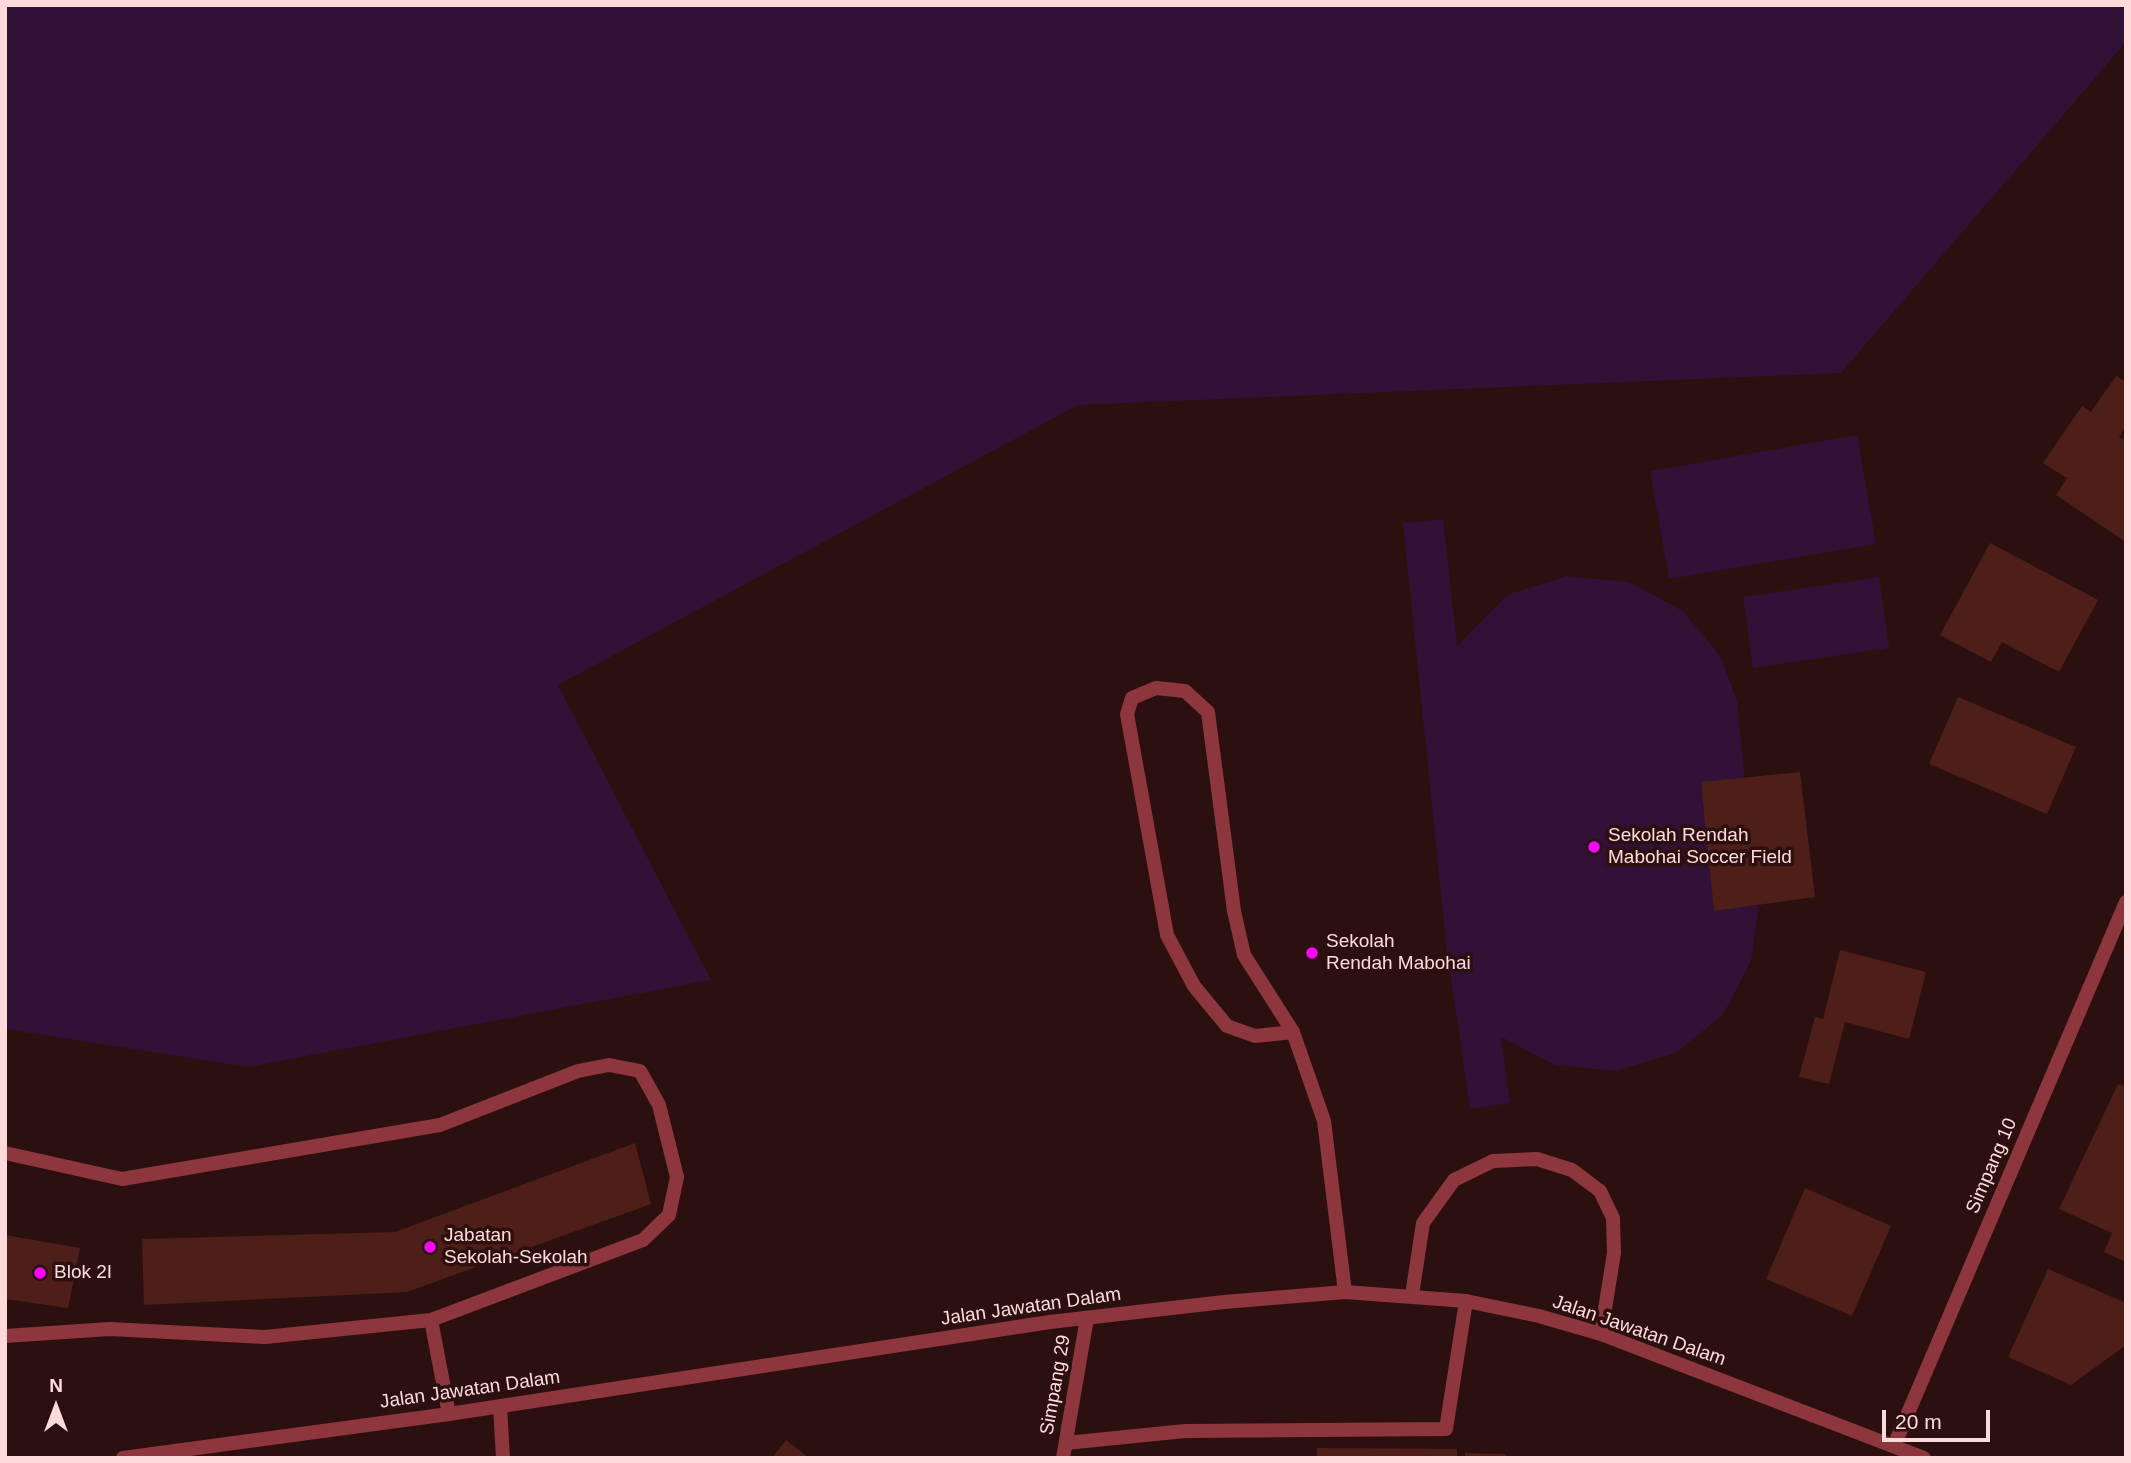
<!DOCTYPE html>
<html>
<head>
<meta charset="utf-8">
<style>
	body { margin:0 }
	#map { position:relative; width:2131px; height:1463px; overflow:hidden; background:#2c100f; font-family:Arial,sans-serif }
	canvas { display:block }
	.frame { position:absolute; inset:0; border:7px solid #ffdada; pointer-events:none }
	.north { position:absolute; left:21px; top:1372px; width:70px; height:70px; -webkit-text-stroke:5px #2c100f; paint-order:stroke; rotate:0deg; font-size:19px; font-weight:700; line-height:28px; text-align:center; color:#ffdada }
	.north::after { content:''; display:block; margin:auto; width:24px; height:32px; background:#ffdada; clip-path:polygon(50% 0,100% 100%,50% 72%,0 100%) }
	.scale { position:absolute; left:1882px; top:1410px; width:108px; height:32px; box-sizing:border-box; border:4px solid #ffdada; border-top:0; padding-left:9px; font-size:21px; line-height:24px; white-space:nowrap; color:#ffdada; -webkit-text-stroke:5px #2c100f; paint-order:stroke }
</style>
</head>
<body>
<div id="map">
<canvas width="2131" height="1463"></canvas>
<div class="frame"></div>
<div class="north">N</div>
<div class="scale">20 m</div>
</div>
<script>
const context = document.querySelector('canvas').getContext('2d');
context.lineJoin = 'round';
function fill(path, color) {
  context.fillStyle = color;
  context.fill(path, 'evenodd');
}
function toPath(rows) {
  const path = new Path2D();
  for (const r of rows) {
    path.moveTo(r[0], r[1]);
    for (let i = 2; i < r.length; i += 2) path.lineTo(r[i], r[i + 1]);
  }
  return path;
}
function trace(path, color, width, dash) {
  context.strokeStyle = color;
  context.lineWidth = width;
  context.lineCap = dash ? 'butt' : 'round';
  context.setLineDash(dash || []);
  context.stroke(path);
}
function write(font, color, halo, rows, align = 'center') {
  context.font = font + ' Arial,sans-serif';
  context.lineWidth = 7;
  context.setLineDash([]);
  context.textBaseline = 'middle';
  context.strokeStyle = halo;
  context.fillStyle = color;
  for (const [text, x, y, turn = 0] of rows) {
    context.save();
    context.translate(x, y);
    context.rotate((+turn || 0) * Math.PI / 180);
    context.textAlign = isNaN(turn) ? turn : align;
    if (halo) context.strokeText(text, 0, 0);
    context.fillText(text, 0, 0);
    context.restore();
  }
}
const green = toPath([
	[5,5,2126,5,2126,42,1841,373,1078,405,558,685,711,980,248,1067,5,1029],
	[1857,435,1876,544,1669,579,1650,471],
	[1443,519,1457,646,1509,594,1567,576,1629,582,1683,611,1721,657,1737,701,1758,912,1751,961,1723,1015,1675,1053,1616,1071,1555,1065,1501,1037,1510,1103,1470,1109,1446,943,1403,523],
	[1879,577,1889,648,1753,668,1743,597]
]);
const building = toPath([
	[2116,376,2126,382,2126,426,2119,437,2126,441,2126,542,2056,495,2067,478,2043,463,2082,406,2091,412],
	[1990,543,2098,600,2059,672,2002,642,1991,662,1940,635],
	[1958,697,2076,747,2047,814,1929,764],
	[1800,772,1815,897,1714,911,1701,782],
	[1840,950,1926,972,1909,1039,1845,1022,1829,1084,1799,1077,1815,1017,1823,1019],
	[2118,1084,2126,1087,2126,1262,2104,1252,2112,1233,2059,1209],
	[635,1143,651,1204,407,1292,144,1305,142,1239,395,1232],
	[1805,1188,1891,1226,1852,1316,1766,1279],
	[5,1235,80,1248,68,1308,5,1299],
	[2048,1269,2126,1303,2126,1345,2071,1385,2008,1357],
	[786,1440,809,1458,772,1458],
	[1317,1448,1457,1449,1457,1458,1317,1458],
	[1465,1453,1506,1454,1506,1458,1465,1458]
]);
const lane = toPath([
	[1293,1032,1255,1036,1227,1026,1194,986,1167,935,1127,714,1132,698,1156,688,1185,691,1208,712,1234,911,1244,955,1293,1032,1324,1121,1345,1292],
	[5,1153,122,1179,440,1125,578,1071,609,1065,640,1071,659,1105,677,1177,669,1215,643,1240,431,1320,265,1337,110,1329,5,1336],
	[1412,1295,1423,1223,1454,1180,1493,1161,1537,1159,1572,1170,1600,1191,1613,1218,1614,1253,1601,1334],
	[431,1320,449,1414],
	[1066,1443,1185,1431,1446,1429,1466,1301]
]);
const street = toPath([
	[500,1406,503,1458],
	[1894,1446,2126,902],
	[123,1458,449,1414,1050,1322,1224,1302,1345,1292,1466,1301,1539,1316,1601,1334,1924,1458],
	[1063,1458,1087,1318]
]);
const markers = [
	[1594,847,7,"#fb06ff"],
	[1312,953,7,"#fb06ff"],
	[430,1247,7,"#fb06ff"],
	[40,1273,7,"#fb06ff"]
];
const poiNames = [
	["Sekolah Rendah",1608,836],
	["Mabohai Soccer Field",1608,858],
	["Sekolah",1326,942],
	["Rendah Mabohai",1326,964],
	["Jabatan",444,1236],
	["Sekolah-Sekolah",444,1258],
	["Blok 2I",54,1273]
];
const streetNames = [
	["Simpang 10",1992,1166,-67],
	["Jalan Jawatan Dalam",1031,1307,-8],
	["Jalan Jawatan Dalam",1639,1331,19],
	["Simpang 29",1056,1385,-80],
	["Jalan Jawatan Dalam",470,1390,-8]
];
fill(green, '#311136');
fill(building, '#4e1e19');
trace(lane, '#8e363d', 14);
trace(street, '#8e363d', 14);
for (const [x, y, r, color] of markers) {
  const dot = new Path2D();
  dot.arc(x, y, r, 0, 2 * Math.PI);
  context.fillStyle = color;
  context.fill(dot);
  trace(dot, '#2c100f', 2.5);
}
write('19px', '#ffdada', '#2c100f', poiNames, 'left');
write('19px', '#ffdada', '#2c100f', streetNames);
</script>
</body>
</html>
